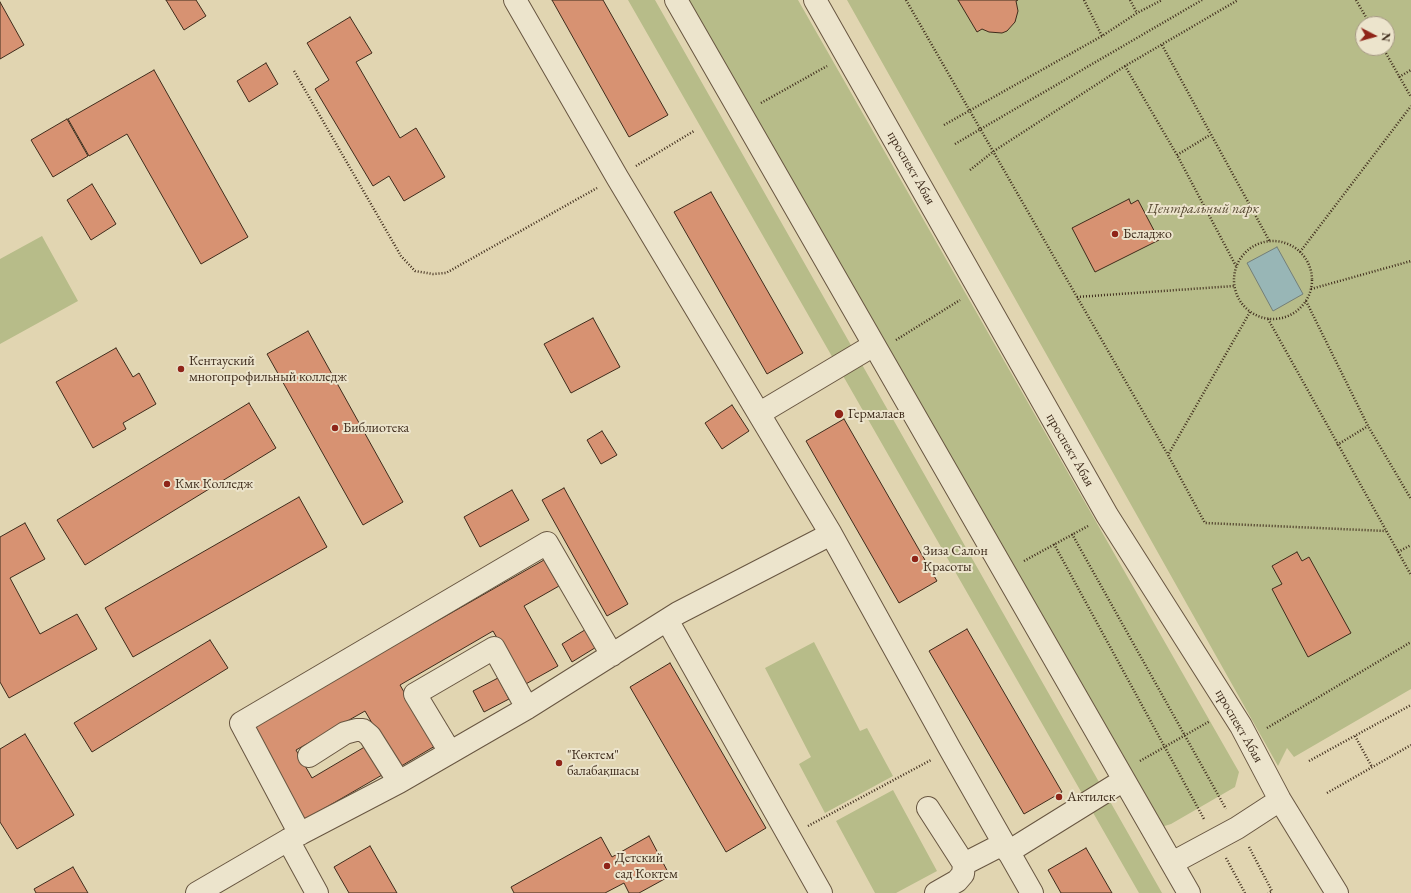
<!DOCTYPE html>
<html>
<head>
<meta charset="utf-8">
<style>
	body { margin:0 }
	#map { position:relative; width:1411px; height:893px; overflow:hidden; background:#e1d5b1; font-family:"EB Garamond",serif }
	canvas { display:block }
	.north { position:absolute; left:1355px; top:16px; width:40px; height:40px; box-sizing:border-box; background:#ece4cc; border:1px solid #a79a86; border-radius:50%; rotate:96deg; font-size:11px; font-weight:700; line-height:16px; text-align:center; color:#3f2c1c }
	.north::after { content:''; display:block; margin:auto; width:14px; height:18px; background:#8f2418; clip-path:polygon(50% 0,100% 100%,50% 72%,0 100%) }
</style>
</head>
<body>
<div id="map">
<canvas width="1411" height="893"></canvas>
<div class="north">N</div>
</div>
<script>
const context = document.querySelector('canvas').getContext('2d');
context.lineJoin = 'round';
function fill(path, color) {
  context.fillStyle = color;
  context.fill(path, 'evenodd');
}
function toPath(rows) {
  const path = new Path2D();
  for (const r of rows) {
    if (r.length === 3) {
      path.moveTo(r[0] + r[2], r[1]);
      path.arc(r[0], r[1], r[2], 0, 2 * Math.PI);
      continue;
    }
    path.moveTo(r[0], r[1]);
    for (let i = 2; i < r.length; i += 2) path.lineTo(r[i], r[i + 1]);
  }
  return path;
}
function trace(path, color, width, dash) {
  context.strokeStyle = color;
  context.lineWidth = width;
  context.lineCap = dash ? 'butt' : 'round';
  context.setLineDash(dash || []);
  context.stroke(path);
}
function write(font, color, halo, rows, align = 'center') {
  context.font = font + ' "EB Garamond",serif';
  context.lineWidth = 4;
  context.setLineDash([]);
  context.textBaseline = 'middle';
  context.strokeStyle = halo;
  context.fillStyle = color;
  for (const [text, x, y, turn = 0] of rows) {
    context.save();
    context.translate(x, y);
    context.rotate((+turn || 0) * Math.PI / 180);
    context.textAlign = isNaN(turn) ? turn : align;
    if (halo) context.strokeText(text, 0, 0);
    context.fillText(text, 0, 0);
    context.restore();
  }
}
const green = toPath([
	[628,0,655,0,1162,893,1139,893],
	[677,0,798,0,1239,772,1235,787,1171,824,1158,828],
	[847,0,1411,0,1411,689,1294,757,1287,748,1278,766],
	[1363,24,1387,24,1387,48,1363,48],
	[42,236,78,301,0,344,0,259],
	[814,642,860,731,867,728,893,776,825,813,799,764,811,757,765,668],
	[893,790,937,871,896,893,875,893,836,821]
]);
const water = toPath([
	[1277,247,1303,294,1273,311,1247,263,1277,247]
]);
const building = toPath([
	[166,0,196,0,206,16,184,30,166,0],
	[552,0,603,0,668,115,629,137,552,0],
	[958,0,1018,0,1016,1,1018,11,1015,22,1007,31,1002,33,989,32,982,29,977,32,958,0],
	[0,2,24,45,0,59,0,2],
	[350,17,372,53,356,62,400,138,416,128,445,177,404,201,389,176,373,186,315,89,329,80,307,43,350,17],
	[266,63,278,84,249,102,237,81,266,63],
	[154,70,248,237,201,264,127,134,89,156,68,119,154,70],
	[67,119,88,156,53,177,31,140,67,119],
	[92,184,116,224,91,240,67,200,92,184],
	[711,192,803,353,767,374,674,212,711,192],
	[1129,199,1131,204,1138,200,1159,240,1095,272,1072,228,1129,199],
	[593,318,620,367,571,393,544,344,593,318],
	[308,331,403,502,363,525,267,354,308,331],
	[116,348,133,377,139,373,156,404,123,423,126,429,93,448,56,382,116,348],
	[249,403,276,448,85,565,57,520,249,403],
	[732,405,749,431,722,449,705,423,732,405],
	[844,419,937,581,899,603,806,441,844,419],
	[602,431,617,455,601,464,587,440,602,431],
	[564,488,628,604,607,616,542,500,564,488],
	[512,490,529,520,480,547,464,517,512,490],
	[299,497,327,547,133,657,105,608,299,497],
	[25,523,45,559,10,578,40,634,77,614,97,649,9,698,0,682,0,537,25,523],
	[1297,552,1302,561,1309,557,1351,633,1308,657,1272,589,1282,584,1272,566,1297,552],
	[544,560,559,586,524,606,558,666,524,685,493,631,400,685,435,746,398,768,365,711,296,750,312,778,373,742,389,771,299,823,246,730,544,560],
	[588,628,598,646,572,662,562,644,588,628],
	[967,629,1062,792,1024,814,929,651,967,629],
	[210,640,228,668,92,752,74,723,210,640],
	[670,663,766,828,726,852,630,687,670,663],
	[498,678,509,699,484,712,473,691,498,678],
	[25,734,74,815,17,849,0,822,0,749,25,734],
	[649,836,670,876,639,893,629,893,624,883,605,893,514,893,511,887,601,837,612,857,649,836],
	[370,846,397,893,349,893,334,867,370,846],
	[1086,848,1112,893,1061,893,1048,870,1086,848],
	[73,867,88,893,36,893,34,889,73,867]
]);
const path = toPath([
	[906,0,1168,455],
	[1084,0,1102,36],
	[1130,0,1137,13],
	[1356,0,1370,24],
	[1162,45,1270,242],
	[1383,48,1411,97],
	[1125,66,1177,155,1236,266],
	[294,71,401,256,415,271,433,274,446,273,597,188],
	[1399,77,1411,70],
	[761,103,827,66],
	[944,125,1102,36,1137,13,1162,0],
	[955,144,1202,0],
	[1177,155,1210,135],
	[636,166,694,131],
	[970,170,994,151,1125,66,1238,0],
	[1273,280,39],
	[1300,252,1411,106],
	[1311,289,1411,261],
	[1077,297,1234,286],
	[1306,301,1368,426,1411,499],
	[1250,312,1168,455,1205,523,1386,531],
	[1268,319,1411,575],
	[896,340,960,300],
	[1337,445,1368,426],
	[1072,534,1226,809],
	[1054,544,1204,819],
	[1398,552,1411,545],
	[1024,561,1088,526],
	[1267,728,1411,642],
	[1355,736,1372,767],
	[1140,761,1210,721],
	[1309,761,1411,705],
	[1327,793,1411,745],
	[808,826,931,760],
	[1249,847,1272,891,1268,893],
	[1226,858,1245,893]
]);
const minor = toPath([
	[515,0,617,177,831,534,950,749,1032,893],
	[676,0,1189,893],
	[815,0,1107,515,1241,726,1280,800,1337,893],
	[760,413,874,345],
	[667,620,821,893],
	[450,752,415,694,494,648,527,708],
	[309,756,345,733,356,730,363,730,370,736,399,782],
	[928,808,964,864,963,874,957,881,936,893],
	[300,834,241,723,547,543,612,655],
	[288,840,317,893],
	[1008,852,1124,780],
	[1172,863,1237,828,1280,800],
	[964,864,1003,844],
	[197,893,288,840,399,782,527,708,678,613,831,534]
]);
const markers = [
	[1115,234,4,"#8f2418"],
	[181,369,4,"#8f2418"],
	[839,414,5,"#8f2418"],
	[335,428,4,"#8f2418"],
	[167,484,4,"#8f2418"],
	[915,559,4,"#8f2418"],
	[559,763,4,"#8f2418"],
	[1059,797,4,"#8f2418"],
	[607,866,4,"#8f2418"]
];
const streetNames = [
	["проспект Абая",911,168,60],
	["проспект Абая",1070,450,60],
	["проспект Абая",1239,726,60]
];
const parkNames = [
	["Центральный парк",1203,209]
];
const poiNames = [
	["Беладжо",1123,234],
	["Кентауский",189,361],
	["многопрофильный колледж",189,377],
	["Гермалаев",848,414],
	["Библиотека",343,428],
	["Кмк Колледж",175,484],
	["Зиза Салон",923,551],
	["Красоты",923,567],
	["\"Көктем\"",567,755],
	["балабақшасы",567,771],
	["Актилек",1067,797],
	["Детский",615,858],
	["сад Коктем",615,874]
];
fill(green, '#b7bc89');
fill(water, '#98b6b6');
trace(water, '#747f78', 1);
fill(building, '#d79272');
trace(building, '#3f2c1c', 1);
trace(minor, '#685641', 24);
trace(path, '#3f2c1c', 2.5, [1, 2]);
trace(minor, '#ece4cc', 22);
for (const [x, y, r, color] of markers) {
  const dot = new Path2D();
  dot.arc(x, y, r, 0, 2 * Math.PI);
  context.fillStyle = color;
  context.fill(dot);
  trace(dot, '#ece4cc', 1.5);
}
write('14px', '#3f2c1c', '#ece4cc', streetNames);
write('italic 14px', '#574932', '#ece4cc', parkNames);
write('14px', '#3f2c1c', '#ece4cc', poiNames, 'left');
</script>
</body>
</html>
